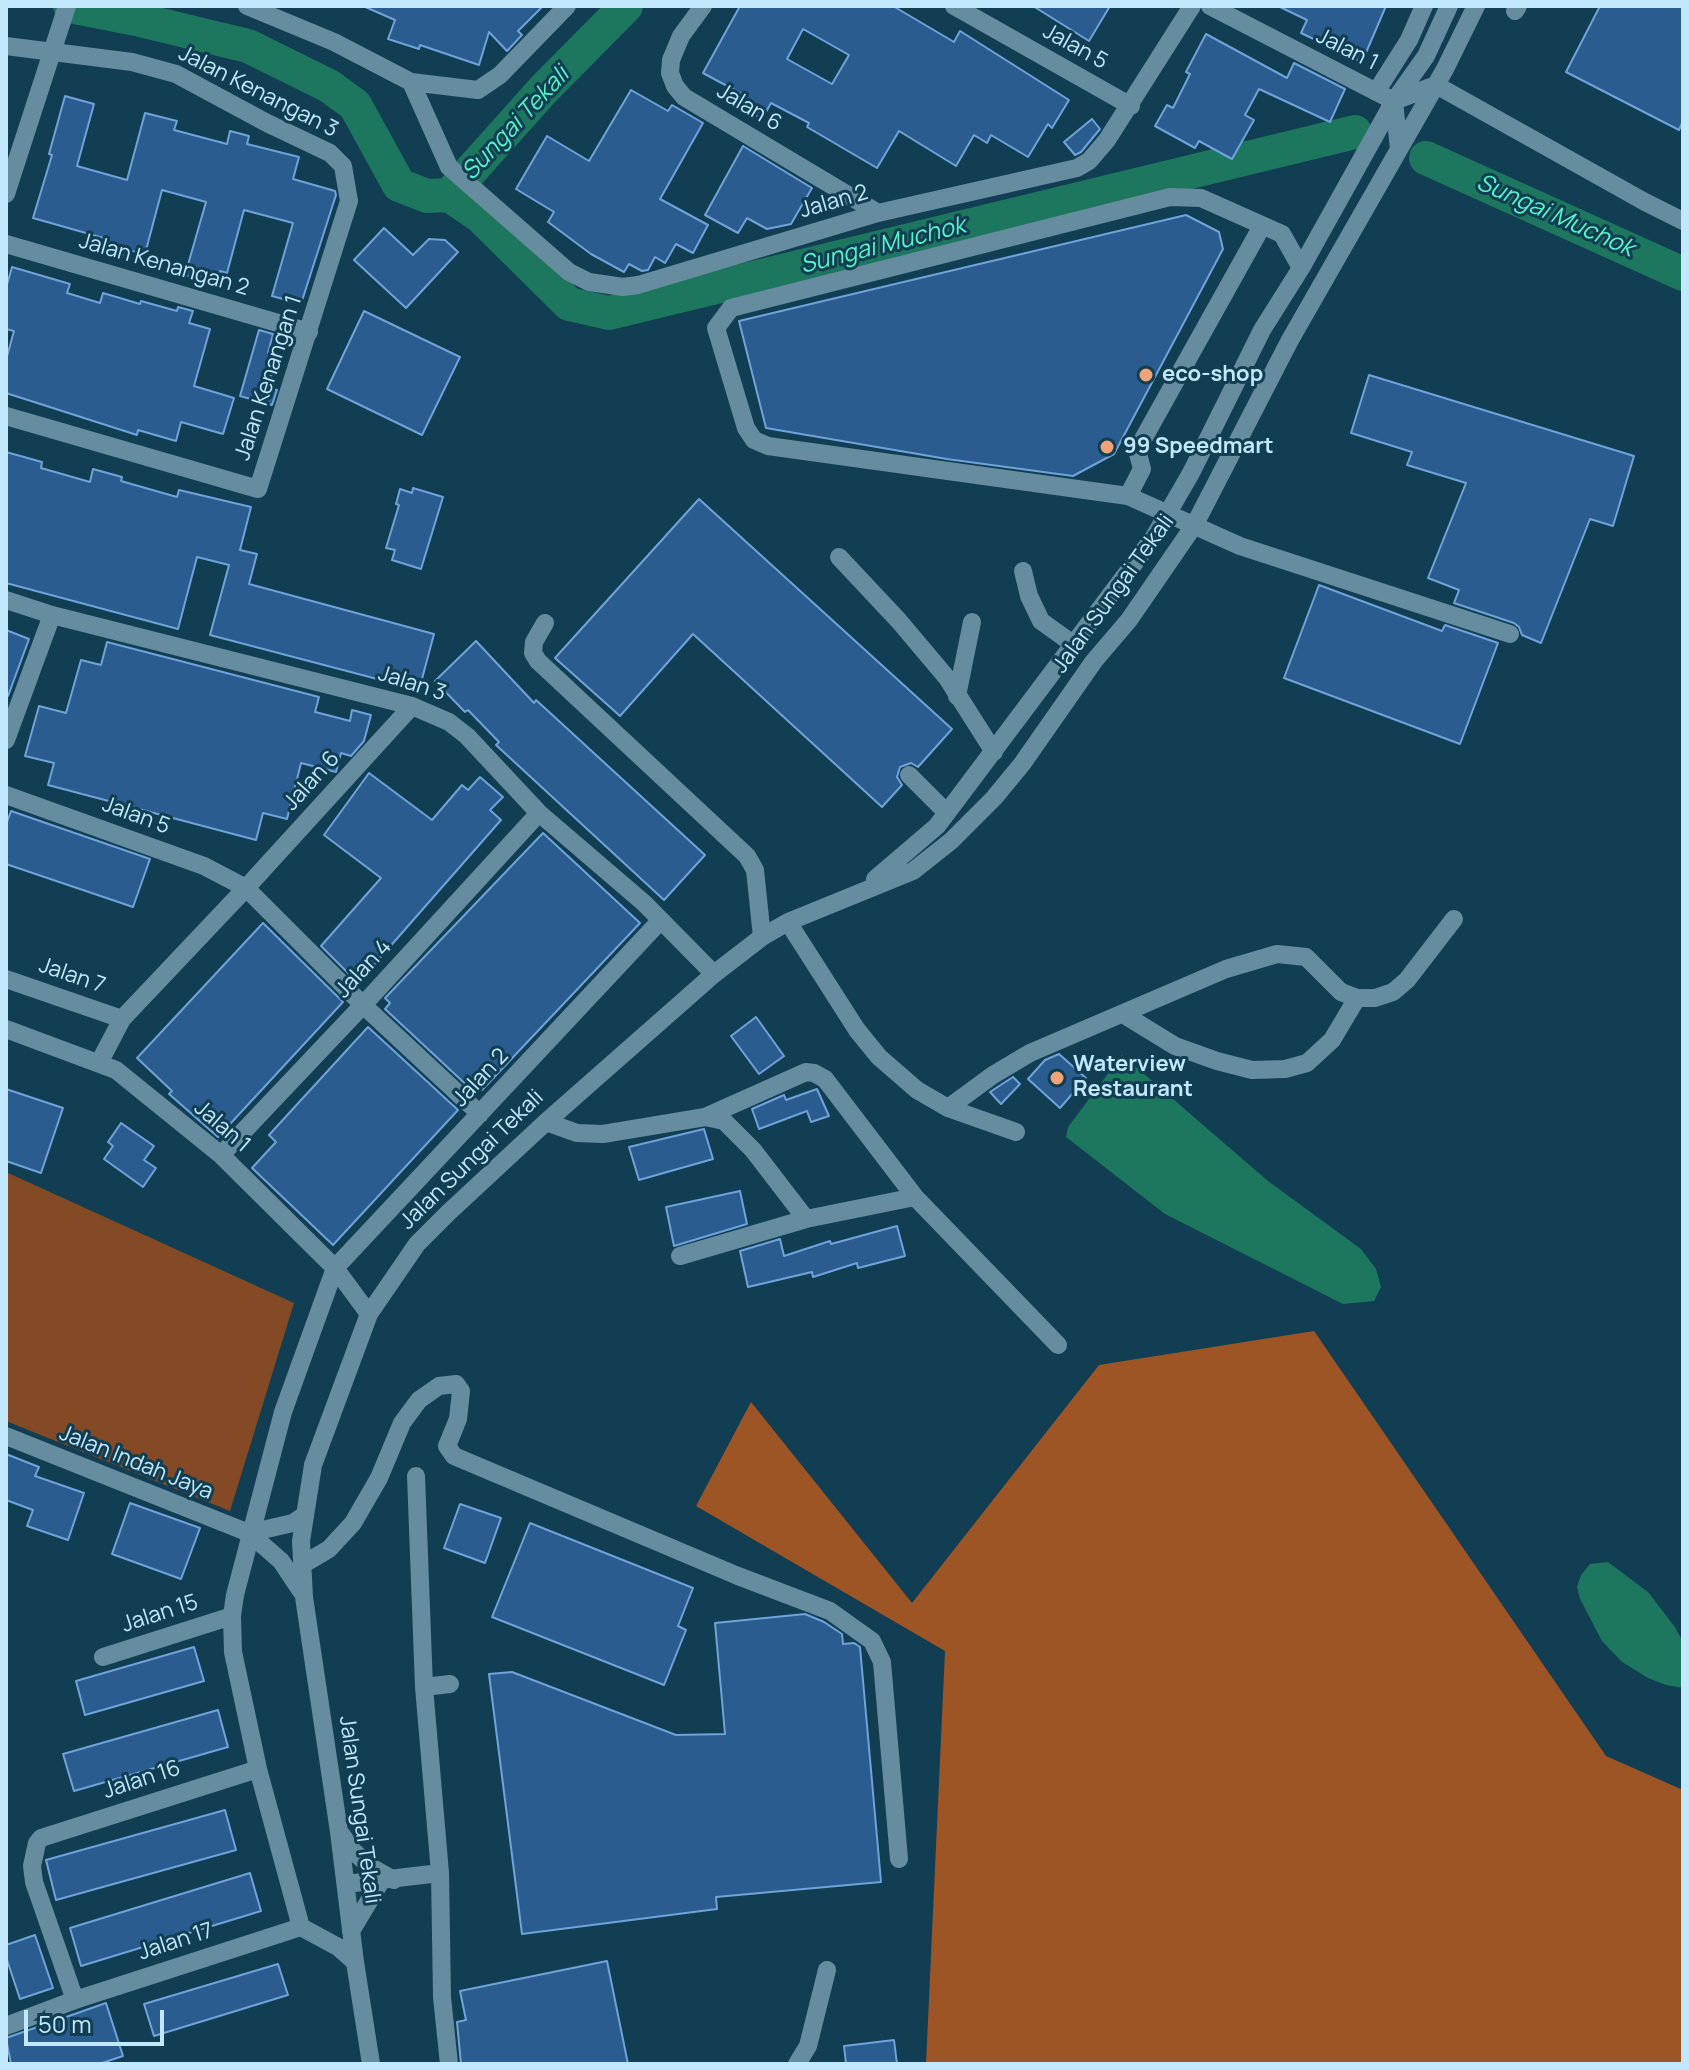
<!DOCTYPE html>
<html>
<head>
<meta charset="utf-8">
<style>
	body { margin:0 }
	#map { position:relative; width:1689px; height:2070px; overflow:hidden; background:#113e52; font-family:Manrope,sans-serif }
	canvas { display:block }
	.frame { position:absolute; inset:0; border:8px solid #c1e8fc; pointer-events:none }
	.scale { position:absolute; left:24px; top:2010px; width:140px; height:36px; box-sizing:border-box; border:4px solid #c1e8fc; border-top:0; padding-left:10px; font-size:24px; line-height:28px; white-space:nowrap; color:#c1e8fc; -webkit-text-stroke:6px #113e52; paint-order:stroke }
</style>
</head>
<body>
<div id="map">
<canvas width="1689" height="2070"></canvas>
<div class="frame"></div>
<div class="scale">50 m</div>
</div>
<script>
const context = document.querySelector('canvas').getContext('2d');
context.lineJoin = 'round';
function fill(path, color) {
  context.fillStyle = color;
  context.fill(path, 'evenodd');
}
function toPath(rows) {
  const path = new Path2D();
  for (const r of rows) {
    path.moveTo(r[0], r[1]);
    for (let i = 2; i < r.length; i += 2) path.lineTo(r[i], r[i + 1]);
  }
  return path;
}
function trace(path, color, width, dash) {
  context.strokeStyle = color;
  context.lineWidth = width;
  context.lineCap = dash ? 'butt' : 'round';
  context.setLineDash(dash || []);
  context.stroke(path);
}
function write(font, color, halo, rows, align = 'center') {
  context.font = font + ' Manrope,sans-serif';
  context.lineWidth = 6;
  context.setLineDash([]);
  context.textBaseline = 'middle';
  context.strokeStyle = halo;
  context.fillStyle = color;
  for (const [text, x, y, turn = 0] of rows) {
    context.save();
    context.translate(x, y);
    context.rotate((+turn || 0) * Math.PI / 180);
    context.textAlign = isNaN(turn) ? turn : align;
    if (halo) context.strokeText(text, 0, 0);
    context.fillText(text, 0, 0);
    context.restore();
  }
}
const green = toPath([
	[6,1172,294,1303,230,1511,6,1421]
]);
const forest = toPath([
	[1314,1331,1606,1756,1683,1790,1683,2064,926,2064,945,1651,696,1506,751,1402,912,1603,1099,1365]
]);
const water = toPath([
	[1122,1055,1268,1181,1361,1249,1376,1269,1381,1287,1374,1301,1343,1304,1165,1214,1066,1137,1068,1127],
	[1608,1562,1648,1592,1675,1627,1683,1642,1683,1688,1666,1685,1648,1678,1622,1662,1602,1641,1580,1599,1577,1587,1581,1575,1590,1564]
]);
const river = toPath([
	[70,6,136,19,248,46,329,86,355,105,399,185,427,196,449,195,543,90,626,6],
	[1426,158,1683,274],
	[449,195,480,216,569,304,609,313,1355,132]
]);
const building = toPath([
	[363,6,543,6,518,31,522,35,507,51,489,32,479,65,420,45,419,49,388,39,395,20,363,6],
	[740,6,893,6,954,42,960,31,1069,100,1052,128,1048,124,1028,157,991,135,987,143,974,135,956,166,899,131,877,168,807,127,809,123,771,103,762,119,735,104,740,93,703,73,740,6],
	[803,29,849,55,832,84,787,59,803,29],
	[1033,6,1110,6,1089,41,1033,6],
	[1278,6,1386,6,1362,62,1301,33,1307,20,1278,6],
	[1600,6,1683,6,1683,121,1679,130,1566,72,1600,6],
	[1206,34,1287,78,1294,63,1345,89,1330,122,1259,89,1245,115,1254,120,1232,159,1199,141,1195,148,1155,126,1167,105,1173,108,1190,74,1186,72,1206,34],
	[631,90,668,111,672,105,703,123,660,199,708,225,693,253,676,244,665,263,655,257,648,270,642,271,629,264,624,272,591,254,548,222,554,212,516,189,547,136,589,161,631,90],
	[65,96,94,104,77,166,127,180,145,113,177,121,174,130,227,144,230,131,249,136,247,144,299,157,293,179,335,191,336,195,301,304,272,296,293,223,244,210,227,273,220,271,216,284,185,275,206,202,162,190,145,254,124,249,122,257,103,252,107,239,33,218,52,155,49,154,65,96],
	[1092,119,1100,129,1081,152,1075,155,1064,142,1092,119],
	[743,146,812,188,791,224,767,229,747,218,738,233,705,215,743,146],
	[1186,215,1219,232,1223,249,1114,454,1073,476,947,459,766,428,739,321,1186,215],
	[384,228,413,255,429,239,445,240,458,252,406,308,354,260,384,228],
	[12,267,70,284,67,293,100,303,103,293,140,304,141,301,177,311,178,307,193,311,189,323,210,329,194,386,234,398,223,434,181,422,176,441,138,430,137,435,6,393,6,360,14,331,6,329,6,288,12,267],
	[364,311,460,357,422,435,327,389,364,311],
	[259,330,273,334,268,353,277,355,268,388,277,390,272,405,240,396,259,330],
	[1369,375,1634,456,1613,526,1590,519,1541,643,1522,635,1519,627,1514,623,1454,603,1459,590,1428,578,1466,483,1407,465,1412,452,1351,433,1369,375],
	[6,452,42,462,41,468,90,482,93,469,122,477,121,481,177,497,179,490,251,507,240,550,257,554,249,584,434,634,419,690,210,635,229,565,197,557,178,629,6,583,6,452],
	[413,488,443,497,421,569,392,560,395,550,386,548,399,505,396,504,400,489,412,493,413,488],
	[699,499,952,729,918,767,911,763,900,767,897,777,902,785,882,807,693,634,620,716,555,658,699,499],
	[1319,585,1442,631,1445,625,1498,643,1460,744,1284,678,1319,585],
	[6,630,29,639,8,696,6,695,6,630],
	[476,641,534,703,536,700,705,855,664,900,496,745,499,742,468,710,465,712,435,681,476,641],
	[107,642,319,697,315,712,331,716,350,721,352,710,371,715,364,741,351,756,341,753,336,772,301,763,287,819,263,813,256,840,48,785,54,763,25,756,39,706,66,713,81,660,101,665,107,642],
	[369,773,432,820,462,785,468,790,480,777,503,797,490,810,501,820,358,983,321,946,381,878,324,835,369,773],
	[11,811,150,859,133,907,6,864,6,825,11,811],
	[543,833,640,923,482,1090,479,1087,474,1092,385,1009,390,1003,385,998,543,833],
	[263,923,343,1002,218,1137,169,1094,172,1091,137,1058,263,923],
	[756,1017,784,1056,759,1074,731,1036,756,1017],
	[368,1027,458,1110,333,1245,252,1168,276,1142,269,1135,368,1027],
	[1059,1054,1086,1078,1060,1108,1028,1079,1045,1060,1059,1054],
	[1013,1077,1020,1084,1001,1104,990,1092,1013,1077],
	[6,1089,63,1108,41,1173,6,1161,6,1089],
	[817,1089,829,1116,811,1122,807,1111,759,1129,752,1109,784,1095,786,1100,817,1089],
	[121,1123,154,1146,144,1160,156,1168,143,1187,104,1159,113,1146,108,1142,121,1123],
	[704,1129,713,1159,639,1180,629,1147,704,1129],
	[740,1191,747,1224,674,1246,666,1207,740,1191],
	[897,1226,905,1256,858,1268,857,1263,813,1277,812,1272,748,1287,740,1251,780,1239,784,1256,830,1241,831,1244,897,1226],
	[6,1454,39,1467,35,1476,84,1493,68,1540,27,1526,33,1510,6,1500,6,1454],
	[130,1503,200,1528,181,1579,112,1554,130,1503],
	[460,1504,501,1518,485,1563,444,1548,460,1504],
	[530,1523,693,1588,678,1626,686,1630,664,1685,492,1617,530,1523],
	[805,1614,824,1622,842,1634,843,1644,854,1643,860,1647,881,1882,716,1897,717,1909,522,1934,489,1674,512,1672,676,1735,725,1734,715,1623,805,1614],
	[194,1647,204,1681,85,1715,76,1681,194,1647],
	[218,1710,228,1747,74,1791,63,1754,218,1710],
	[225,1810,236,1850,56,1900,46,1860,225,1810],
	[250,1873,261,1911,81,1966,70,1928,250,1873],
	[35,1935,53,1988,20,1999,6,1957,6,1945,35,1935],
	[607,1961,628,2064,461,2064,457,2022,466,2020,460,1991,607,1961],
	[278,1964,288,1995,154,2036,144,2004,278,1964],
	[106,2003,123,2056,99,2064,11,2064,6,2038,106,2003],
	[894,2040,897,2064,846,2064,844,2046,894,2040]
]);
const minor = toPath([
	[247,6,334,42,411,82,449,167,569,272,589,282,623,287,638,285,878,213,1077,168,1089,161,1107,140,1192,6],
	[703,6,681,36,671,60,670,73,675,86,684,97,878,213],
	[954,6,1131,106],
	[1210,6,1394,101],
	[1515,11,1518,6],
	[6,46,132,62,176,74,267,123,330,153,343,166,349,201,258,489,6,416],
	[411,82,478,90,500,75,567,6],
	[1376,92,1409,40,1424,6],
	[1399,149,1394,101,1436,85,1645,202,1683,221],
	[6,194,67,6],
	[6,244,309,332],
	[1301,268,1282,234,1201,198,1170,197,731,308,716,328,746,428,754,440,768,446,1128,496,1240,546,1510,634],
	[1128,496,1142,469,1137,450,1262,226],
	[839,557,899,621,947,678,994,752],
	[1023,571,1029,596,1041,621,1073,644],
	[6,600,52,615,412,706,449,722,467,736,539,813,644,903,714,974],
	[545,623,534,642,533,653,538,661,747,856,755,870,762,937],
	[957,696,972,622],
	[6,740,52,615],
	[909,775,947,813],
	[6,795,204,866,246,888,363,1005,480,1114],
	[875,879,937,826,1154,537,1191,473,1262,330,1301,268,1394,101,1426,56,1449,6],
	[788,922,857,1030,879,1057,917,1090,948,1108,1016,1132],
	[6,979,122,1019],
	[1123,1014,1175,1046,1217,1061,1252,1070,1285,1069,1307,1063,1332,1040,1357,998],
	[6,1029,116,1070,221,1155,335,1268,369,1314],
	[99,1063,122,1019,246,888,412,706],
	[948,1108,993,1075,1030,1053,1226,969,1277,954,1306,957,1341,992,1357,998,1375,998,1393,992,1407,980,1454,919],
	[705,1117,806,1072,814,1073,825,1079,915,1197],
	[546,1122,577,1133,603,1134,705,1117,724,1121,753,1150,806,1219],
	[221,1155,363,1005,539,813],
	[680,1256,806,1219,915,1197,1058,1345],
	[6,1436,249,1533],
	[416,1476,424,1687,440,1873,442,1997,449,2064],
	[302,1565,329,1549,353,1523,379,1478,402,1423,419,1400,439,1386,456,1384,461,1391,458,1419,447,1446,454,1456,738,1576,830,1611,872,1641,882,1662,899,1859],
	[301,1591,281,1561,249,1533,293,1523,303,1516],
	[103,1657,232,1616],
	[424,1687,450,1684],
	[341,1834,353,1851,371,1867,394,1880],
	[346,1884,440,1873],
	[301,1927,258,1769,233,1652,232,1616,235,1595,283,1412,335,1268,661,920],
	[351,1931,381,1881],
	[75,2000,34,1882,32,1866,37,1843,41,1838,258,1769],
	[6,2026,75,2000,301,1927,338,1947,355,1962],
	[371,2064,355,1962,339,1832,304,1597,301,1541,313,1465,369,1314,417,1244,448,1213,546,1122,714,974,762,937,788,922,913,871,951,841,994,798,1022,764,1094,661,1129,620,1195,524,1290,340,1445,69,1476,6],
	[797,2064,808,2046,827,1970]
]);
const markers = [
	[1146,375,8,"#efa377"],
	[1107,447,8,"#efa377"],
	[1057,1078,8,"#efa377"]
];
const streetNames = [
	["Jalan 5",1075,47,29],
	["Jalan 1",1347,50,27],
	["Jalan Kenangan 3",258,92,27],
	["Jalan 6",749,108,31],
	["Jalan 2",834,202,-16],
	["Jalan Kenangan 2",164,265,16],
	["Jalan Kenangan 1",269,378,-72],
	["Jalan Sungai Tekali",1114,594,-54],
	["Jalan 3",412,684,18],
	["Jalan 6",312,781,-48],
	["Jalan 5",136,816,20],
	["Jalan 4",364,969,-47],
	["Jalan 7",72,976,19],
	["Jalan 2",481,1078,-47],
	["Jalan 1",222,1127,41],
	["Jalan Sungai Tekali",472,1160,-44],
	["Jalan Indah Jaya",136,1463,22],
	["Jalan 15",160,1614,-18],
	["Jalan 16",142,1780,-18],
	["Jalan Sungai Tekali",359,1810,82],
	["Jalan 17",176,1942,-18]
];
const poiNames = [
	["eco-shop",1162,375],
	["99 Speedmart",1123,447],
	["Waterview",1073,1065],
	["Restaurant",1073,1090]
];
const waterNames = [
	["Sungai Tekali",516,124,-47],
	["Sungai Muchok",1555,216,24],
	["Sungai Muchok",883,246,-14]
];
fill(green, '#844a25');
fill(forest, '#9e5526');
fill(water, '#1d775f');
trace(river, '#1d775f', 34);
fill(building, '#2b5c8f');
trace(building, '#6fa3da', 2);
trace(minor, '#668c9f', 18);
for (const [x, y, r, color] of markers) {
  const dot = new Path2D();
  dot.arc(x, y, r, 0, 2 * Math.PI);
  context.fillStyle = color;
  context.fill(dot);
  trace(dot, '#113e52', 3);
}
write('22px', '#c1e8fc', '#113e52', streetNames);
write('bold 22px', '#c1e8fc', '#113e52', poiNames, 'left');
write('italic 24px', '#59f3c8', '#113e52', waterNames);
</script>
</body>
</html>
